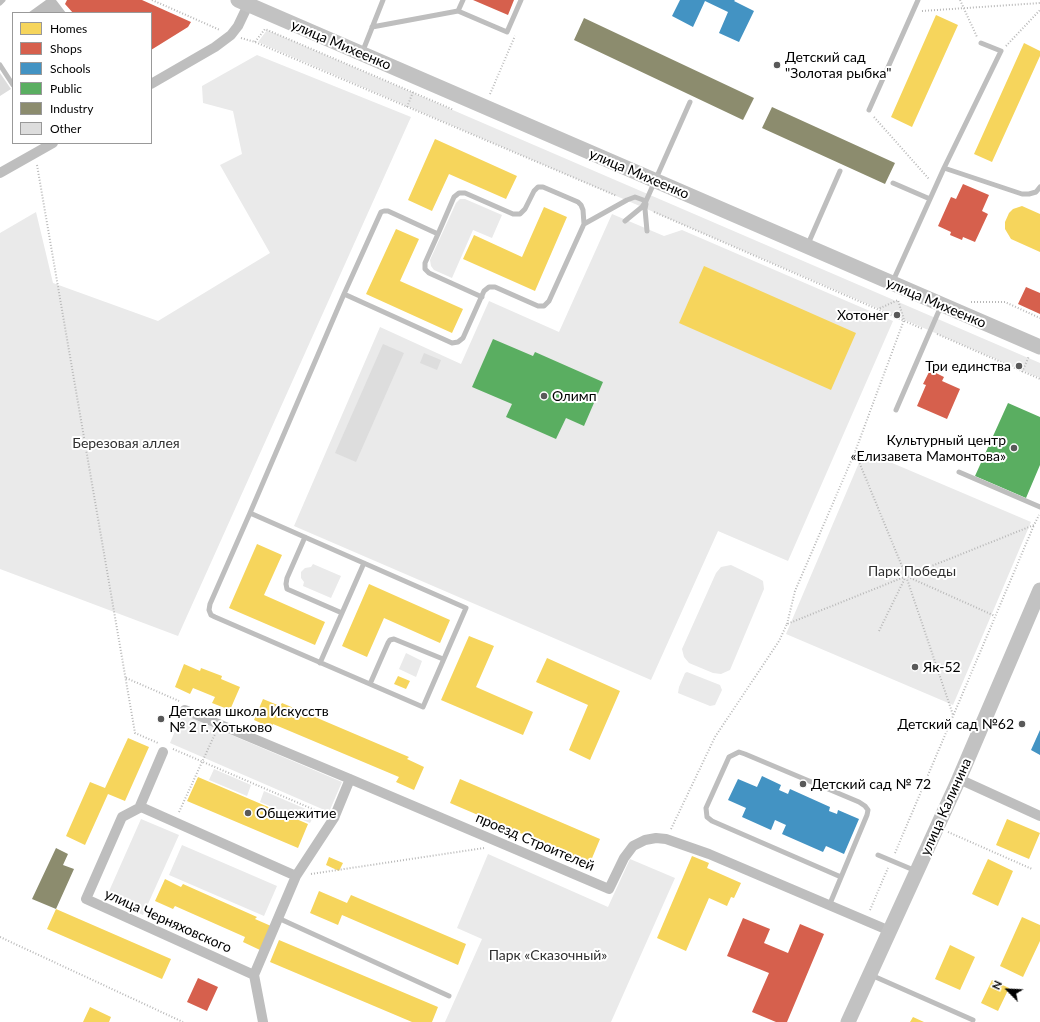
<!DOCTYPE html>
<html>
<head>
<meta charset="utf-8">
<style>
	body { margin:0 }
	#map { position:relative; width:1040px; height:1022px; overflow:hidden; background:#fff; font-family:Lato,sans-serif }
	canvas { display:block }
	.legend { position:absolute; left:12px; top:12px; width:140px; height:132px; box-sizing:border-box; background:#fff; border:1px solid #999; margin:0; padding:5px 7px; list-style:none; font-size:12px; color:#000 }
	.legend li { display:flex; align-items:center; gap:8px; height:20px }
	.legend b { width:20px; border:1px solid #999 }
	.north { position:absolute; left:988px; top:970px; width:40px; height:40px; -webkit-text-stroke:3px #fff; paint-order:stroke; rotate:294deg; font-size:11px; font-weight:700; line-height:16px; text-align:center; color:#000 }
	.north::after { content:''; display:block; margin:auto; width:14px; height:18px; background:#000; clip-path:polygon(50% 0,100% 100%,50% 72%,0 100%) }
</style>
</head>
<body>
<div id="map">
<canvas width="1040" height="1022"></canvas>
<ul class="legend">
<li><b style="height:11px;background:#f6d55c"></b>Homes</li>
<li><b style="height:11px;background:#d6604d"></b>Shops</li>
<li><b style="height:11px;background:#4393c3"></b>Schools</li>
<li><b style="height:11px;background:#5aae61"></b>Public</li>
<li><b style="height:11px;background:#8c8c6e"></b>Industry</li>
<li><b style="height:11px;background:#ddd"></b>Other</li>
</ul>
<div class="north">N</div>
</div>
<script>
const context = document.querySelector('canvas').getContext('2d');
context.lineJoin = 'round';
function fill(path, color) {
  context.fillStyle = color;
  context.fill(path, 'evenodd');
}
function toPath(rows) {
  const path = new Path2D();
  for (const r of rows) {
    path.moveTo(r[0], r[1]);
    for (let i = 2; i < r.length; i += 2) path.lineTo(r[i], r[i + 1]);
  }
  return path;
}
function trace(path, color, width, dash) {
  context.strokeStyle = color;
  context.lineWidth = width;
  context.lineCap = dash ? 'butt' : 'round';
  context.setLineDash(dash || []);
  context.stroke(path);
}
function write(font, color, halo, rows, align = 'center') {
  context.font = font + ' Lato,sans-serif';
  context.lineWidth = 4;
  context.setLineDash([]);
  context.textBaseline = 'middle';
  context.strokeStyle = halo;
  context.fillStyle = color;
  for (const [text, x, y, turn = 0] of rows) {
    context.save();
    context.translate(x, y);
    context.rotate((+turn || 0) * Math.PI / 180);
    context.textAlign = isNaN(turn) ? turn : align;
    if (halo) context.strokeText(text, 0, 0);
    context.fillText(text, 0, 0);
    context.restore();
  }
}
const green = toPath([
	[267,30,1040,363,1040,378,258,42],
	[257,55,411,117,178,636,0,569,0,233,36,212,53,283,158,321,270,253,220,165,242,154,233,111,203,103,202,86],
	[460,199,465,199,502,215,492,238,473,230,452,278,434,270,431,266,430,260,456,203],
	[612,214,664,236,682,230,893,321,788,561,718,531,651,680,294,526,380,327,461,364,489,301,559,332],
	[864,451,1031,522,953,705,786,634],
	[313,564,341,576,331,598,303,586,304,582,301,578,301,572,305,568,311,567],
	[731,565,758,578,763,581,764,589,730,670,721,674,713,673,689,663,684,657,682,649,716,573,721,567],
	[406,653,422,661,416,677,399,669],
	[687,672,720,685,722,690,715,705,710,706,678,693,679,687,685,673],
	[182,714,342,782,329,812,170,743],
	[214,769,251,785,247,796,209,780],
	[264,791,315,813,310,823,260,802],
	[141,819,179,835,143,915,106,898],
	[182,845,277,886,264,916,169,875],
	[488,854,608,907,630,859,675,878,611,1022,445,1022,482,939,457,928]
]);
const water = toPath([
	[46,0,56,0,66,13,28,13]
]);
const homes = toPath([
	[936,15,958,25,912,127,891,117],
	[1024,43,1040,51,1040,56,992,162,974,154],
	[435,139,517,176,506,199,449,174,432,211,408,200],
	[1022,206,1040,214,1040,252,1011,239,1005,229,1005,222,1009,213,1013,209],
	[544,207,567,217,535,291,463,259,474,235,522,257],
	[396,229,419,239,400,281,463,309,452,333,366,294],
	[704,266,856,333,831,390,679,323],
	[257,544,282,555,264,595,325,622,315,645,229,608],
	[369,584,450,620,440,643,384,618,367,657,342,646],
	[469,636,494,646,476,687,533,712,523,735,441,700],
	[547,658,620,691,590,760,569,750,588,705,536,682],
	[184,664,200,671,201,668,222,676,221,679,240,687,230,710,212,703,215,697,193,688,190,694,175,687],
	[398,676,410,681,406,689,394,684],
	[263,699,280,706,282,703,409,757,407,759,424,767,414,790,396,782,399,777,273,724,272,728,254,720],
	[128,738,149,747,125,801,108,794,85,845,66,836,90,782,105,788],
	[198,777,308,824,298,848,187,801],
	[460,779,600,839,590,863,450,803],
	[1007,819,1040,833,1029,859,996,845],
	[692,856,709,863,707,868,741,883,734,898,731,897,727,906,709,898,686,951,657,938],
	[329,857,343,863,339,871,326,865],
	[988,859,1013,871,998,906,972,894],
	[165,879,181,887,183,884,257,917,255,919,271,926,260,950,243,942,245,937,175,906,173,909,155,901],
	[319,891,347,903,351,895,466,944,458,965,342,915,338,925,310,913],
	[56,909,171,959,162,979,47,929],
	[1022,917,1040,925,1040,941,1023,977,1000,966],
	[279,940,438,1007,432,1022,412,1022,270,962],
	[950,945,975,957,960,990,935,979],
	[992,980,1009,988,998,1011,981,1003],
	[90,1007,111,1017,109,1022,83,1022],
	[913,1017,924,1022,910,1022]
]);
const shops = toPath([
	[67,0,142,0,191,22,188,27,151,50,151,13,73,13,65,4],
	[473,0,514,0,508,15],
	[963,184,989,195,982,211,988,214,975,242,963,237,962,240,950,235,951,232,938,226,951,197,956,199],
	[1026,287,1040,293,1040,314,1018,304],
	[930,370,944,377,942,381,960,389,947,419,917,406,926,385,923,384],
	[743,918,770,929,764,943,788,953,800,924,824,934,787,1022,776,1022,752,1012,769,973,727,956],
	[198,978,218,987,207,1011,187,1002]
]);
const schools = toPath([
	[680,0,735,0,734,1,754,11,739,42,719,33,728,12,705,1,693,27,672,16],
	[1040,730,1040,755,1031,750],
	[762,776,781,785,779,790,788,794,790,789,830,807,829,811,837,814,838,810,859,819,844,854,826,846,823,852,782,834,786,825,775,820,771,830,742,817,746,808,728,800,738,779,757,787]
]);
const public = toPath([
	[493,339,533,356,535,352,603,382,584,426,566,418,556,439,506,417,512,404,472,387],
	[1008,403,1040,417,1040,465,1026,498,975,476]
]);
const industry = toPath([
	[584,18,754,98,743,120,574,40],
	[772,107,895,163,885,184,762,128],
	[56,848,68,854,63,865,74,869,56,909,32,899]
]);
const building = toPath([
	[0,73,11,89,0,96],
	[383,344,404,353,356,462,335,453],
	[424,353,441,360,437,370,420,363]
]);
const path = toPath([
	[152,0,220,30],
	[960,0,977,37],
	[922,11,1040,3],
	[241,38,255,42,617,196],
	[255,42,265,29,454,110],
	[1006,46,1040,10],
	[490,94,515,36],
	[407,107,413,92],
	[874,117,929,179],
	[37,165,135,733,158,743],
	[654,212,923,329],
	[971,302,1005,302,1040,318],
	[937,334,1040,379],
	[1022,372,1029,356],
	[855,452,906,576,953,715],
	[787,624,795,591,855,452,904,320,898,300,878,309],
	[879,631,906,576,995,616],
	[126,678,179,701],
	[173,749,324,814],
	[179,812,215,734],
	[671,829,715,737,779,641,787,624,1034,525,1039,515],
	[948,832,1032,869],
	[895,853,1034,525],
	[311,874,484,848],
	[870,910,888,868],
	[0,937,183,1022]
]);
const lane = toPath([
	[0,3,3,0],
	[458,11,463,0],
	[372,27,458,11,507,32,521,0],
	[362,53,383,0],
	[0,65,13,85],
	[869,110,918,0],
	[944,168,1001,51,981,43],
	[893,183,930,199],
	[646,204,645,209,647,231],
	[625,221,642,207,646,201,690,102],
	[438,234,388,211,384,211,381,212,344,294,452,343,458,342,463,338,484,291,489,287,495,287,538,306,544,306,549,301,584,224,627,200,635,197,646,201],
	[808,244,840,171],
	[893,281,944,168,1022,194,1029,194,1036,192,1040,187],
	[482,297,429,273,425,269,425,263,438,234,454,197,459,193,465,193,513,214,520,214,525,209,534,191,538,187,543,187,578,202,581,205,583,210,584,224],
	[896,410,941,306],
	[959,472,1040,507],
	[250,513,466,608,423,707,215,617,211,615,209,610,210,604,250,513,344,294],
	[305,537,287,578,286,584,287,589,342,613],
	[320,663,364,563],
	[370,684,388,643,390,640,394,639,443,659],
	[878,855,916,871],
	[829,906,867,815,868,810,865,806,859,802,745,754,739,752,729,757,706,808,707,817,712,821,841,877],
	[278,918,449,996],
	[871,975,973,1020]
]);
const street = toPath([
	[151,84,215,47,231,35,238,26,248,5],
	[0,173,53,143],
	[185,710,350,779],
	[959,779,1040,816],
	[141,807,140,806,163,752],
	[254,975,296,876,334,818,350,779,609,889,624,858,633,846,645,840,656,838,666,839,709,854,890,931],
	[263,1022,254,975,86,899,122,817,141,807,296,876]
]);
const secondary = toPath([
	[238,0,1040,347],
	[848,1022,959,779,1040,590]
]);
const markers = [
	[777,65,4,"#595959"],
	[897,315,4,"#595959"],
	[1019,366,4,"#595959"],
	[544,396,4,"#595959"],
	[1014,448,4,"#595959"],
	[915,667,4,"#595959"],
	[161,719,4,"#595959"],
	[1022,724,4,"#595959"],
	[803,784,4,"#595959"],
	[248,813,4,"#595959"]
];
const streetNames = [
	["улица Михеенко",341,45,23],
	["улица Михеенко",639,174,23],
	["улица Михеенко",936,303,23],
	["улица Калинина",946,807,-66],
	["проезд Строителей",535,842,23],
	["улица Черняховского",168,921,24]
];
const poiNames = [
	["Детский сад",785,57],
	["\"Золотая рыбка\"",785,73],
	["Хотонег",889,315,"right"],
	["Три единства",1011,366,"right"],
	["Олимп",552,396],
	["Культурный центр",1006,440,"right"],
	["«Елизавета Мамонтова»",1006,456,"right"],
	["Як-52",923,667],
	["Детская школа Искусств",169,711],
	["№ 2 г. Хотьково",169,727],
	["Детский сад №62",1014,724,"right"],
	["Детский сад № 72",811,784],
	["Общежитие",256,813]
];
const parkNames = [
	["Березовая аллея",126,443],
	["Парк Победы",912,571],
	["Парк «Сказочный»",548,955]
];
fill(green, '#eaeaea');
fill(water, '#bcbcbc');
fill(homes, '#f6d55c');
fill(shops, '#d6604d');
fill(schools, '#4393c3');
fill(public, '#5aae61');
fill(industry, '#8c8c6e');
fill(building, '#ddd');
trace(path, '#b8b8b8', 2, [1, 2]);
trace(lane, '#bebebe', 5);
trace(street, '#bebebe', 10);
trace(secondary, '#c2c2c2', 15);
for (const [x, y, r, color] of markers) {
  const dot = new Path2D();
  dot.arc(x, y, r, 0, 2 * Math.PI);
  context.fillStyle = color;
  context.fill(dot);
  trace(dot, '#fff', 1.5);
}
write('14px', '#000', '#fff', streetNames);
write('14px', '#000', '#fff', poiNames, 'left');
write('14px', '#303030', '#fff', parkNames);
</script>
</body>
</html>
